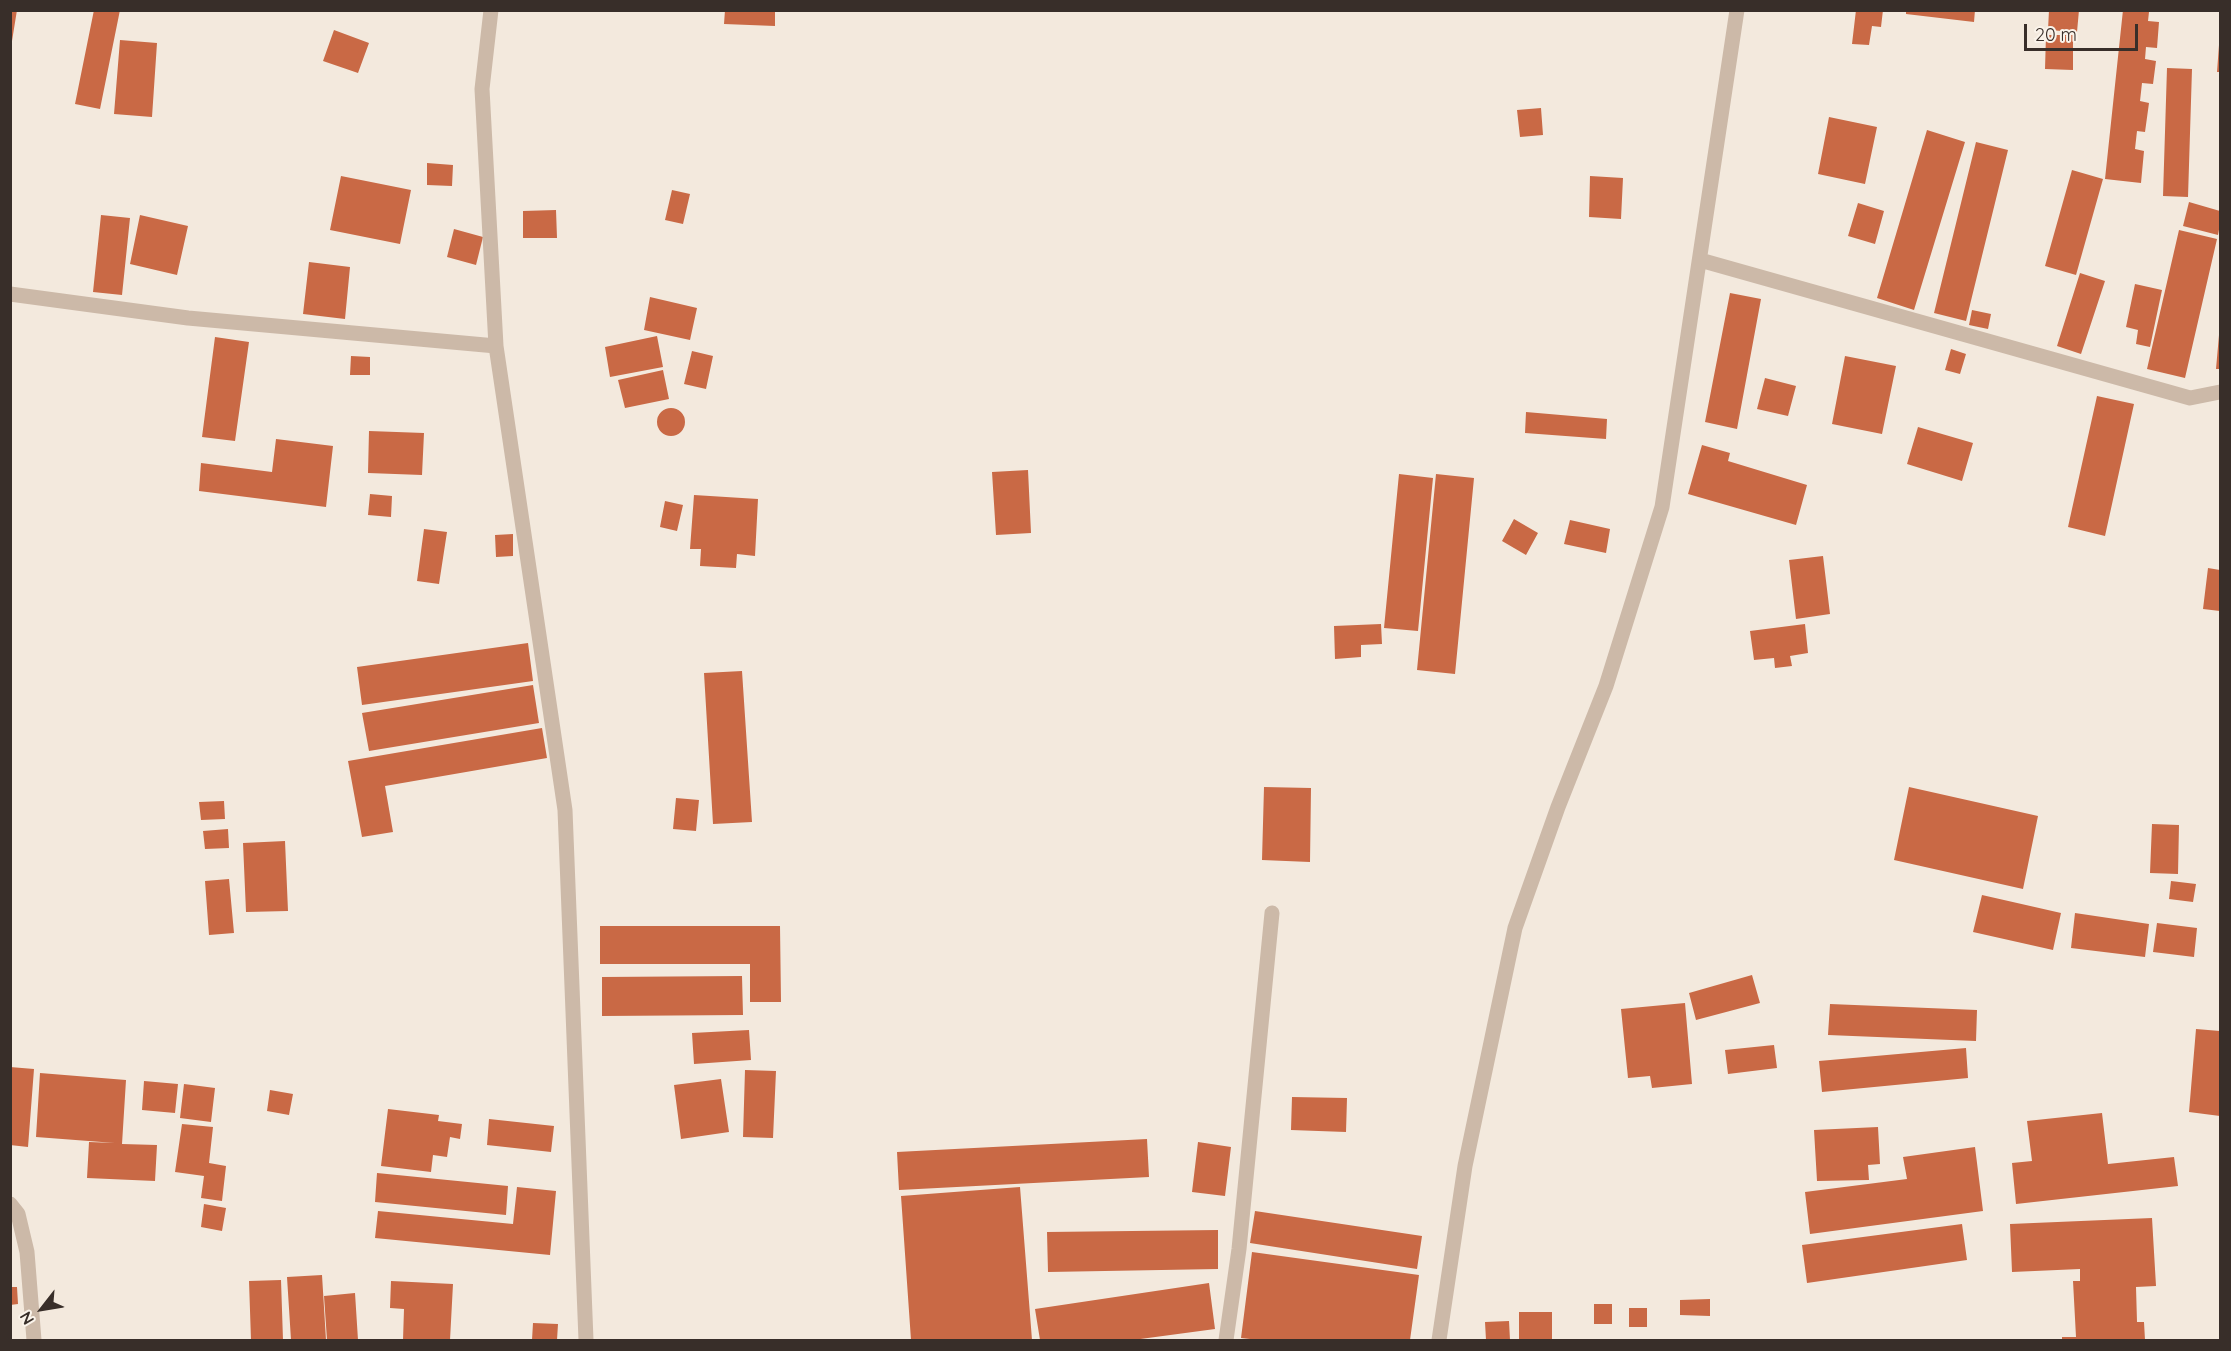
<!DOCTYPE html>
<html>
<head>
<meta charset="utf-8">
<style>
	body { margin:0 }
	#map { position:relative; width:2231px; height:1351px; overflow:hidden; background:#f3e9dd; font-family:Quicksand,sans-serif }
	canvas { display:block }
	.frame { position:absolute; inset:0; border:12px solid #382e29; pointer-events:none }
	.north { position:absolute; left:12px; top:1279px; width:60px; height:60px; -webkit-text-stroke:4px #faf3ea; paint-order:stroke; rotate:239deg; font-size:16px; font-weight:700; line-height:24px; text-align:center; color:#382e29 }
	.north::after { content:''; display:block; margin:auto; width:21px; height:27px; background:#382e29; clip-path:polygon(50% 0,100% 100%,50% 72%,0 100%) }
	.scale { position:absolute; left:2024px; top:24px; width:114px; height:27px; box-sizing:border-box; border:3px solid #382e29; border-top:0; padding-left:8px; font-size:18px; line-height:21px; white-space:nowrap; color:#382e29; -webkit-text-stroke:4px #faf3ea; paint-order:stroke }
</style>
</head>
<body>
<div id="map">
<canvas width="2231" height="1351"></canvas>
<div class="frame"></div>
<div class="north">N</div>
<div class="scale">20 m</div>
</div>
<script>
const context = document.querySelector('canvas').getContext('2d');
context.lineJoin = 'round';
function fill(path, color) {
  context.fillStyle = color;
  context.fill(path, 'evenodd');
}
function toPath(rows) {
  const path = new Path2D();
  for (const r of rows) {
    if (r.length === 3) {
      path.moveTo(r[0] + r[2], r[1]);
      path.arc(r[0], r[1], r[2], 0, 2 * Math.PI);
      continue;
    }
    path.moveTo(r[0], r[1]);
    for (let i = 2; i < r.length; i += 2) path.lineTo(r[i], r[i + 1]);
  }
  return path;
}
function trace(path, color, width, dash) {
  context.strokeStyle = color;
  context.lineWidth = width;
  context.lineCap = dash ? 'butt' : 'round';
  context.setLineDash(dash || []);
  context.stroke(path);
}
const building = toPath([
	[10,10,17,10,12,41,10,41],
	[94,10,120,10,100,109,75,104],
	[725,10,775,10,775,26,724,24],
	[1856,10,1883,10,1881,27,1872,26,1869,45,1852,44],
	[1906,10,1975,10,1974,22,1906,14],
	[2049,10,2079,10,2077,32,2048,30],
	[2123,10,2149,12,2148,21,2159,22,2157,48,2146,47,2145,59,2156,61,2153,84,2142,83,2140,101,2149,103,2145,132,2137,131,2135,149,2144,151,2141,183,2105,179],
	[334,30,369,43,358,73,323,61],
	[2046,35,2073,35,2073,70,2045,69],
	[120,40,157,43,152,117,114,114],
	[2219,45,2220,45,2220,72,2217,72],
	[2167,68,2192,69,2188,197,2163,196],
	[1541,108,1543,135,1520,137,1517,110],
	[1829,117,1877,127,1865,184,1818,174],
	[1927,130,1965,142,1914,310,1877,298],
	[1976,142,2008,150,1966,321,1934,313],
	[427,163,453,165,452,186,427,185],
	[2072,170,2103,179,2076,275,2045,266],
	[341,176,411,190,400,244,330,230],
	[1590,176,1623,178,1621,219,1589,217],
	[672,190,690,194,683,224,665,220],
	[2189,202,2220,211,2220,224,2218,235,2183,226],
	[1858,203,1884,211,1875,244,1848,236],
	[556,210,557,238,523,238,523,211],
	[101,215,130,218,122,295,93,292],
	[140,215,188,226,177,275,130,264],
	[454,229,483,237,476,265,447,257],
	[2179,230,2217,239,2185,378,2147,369],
	[309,262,350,267,345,319,303,314],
	[2080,273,2105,281,2081,354,2057,346],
	[2135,284,2162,290,2150,347,2136,344,2138,330,2126,327],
	[1730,293,1761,299,1737,429,1705,422],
	[650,297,697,308,690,340,644,330],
	[1972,310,1991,314,1988,329,1969,325],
	[2219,335,2220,335,2220,369,2216,369],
	[657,336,663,367,610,377,605,347],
	[215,337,249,342,235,441,202,437],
	[1951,349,1966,354,1960,374,1945,370],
	[692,351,713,356,706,389,684,384],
	[351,356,370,357,370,375,350,375],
	[1845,356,1896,366,1882,434,1832,424],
	[663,370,669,399,625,408,618,380],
	[1765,378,1796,386,1788,416,1757,409],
	[2097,396,2134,404,2105,536,2068,527],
	[671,422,14],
	[1526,412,1607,419,1606,439,1525,433],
	[1918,427,1973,443,1962,481,1907,464],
	[369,431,424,433,422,475,368,473],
	[276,439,333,446,326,507,199,491,201,463,272,472],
	[1702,445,1730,453,1728,461,1807,485,1796,525,1688,494],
	[1028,470,1031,533,996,535,992,472],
	[1399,474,1433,478,1418,631,1384,628],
	[1436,474,1474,478,1455,674,1417,670],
	[370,494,392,496,391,517,368,515],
	[694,495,758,499,755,556,737,554,736,568,700,566,701,549,690,549],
	[665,501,683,505,677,531,660,527],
	[1514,519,1538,533,1526,555,1502,541],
	[1570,520,1610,529,1606,553,1564,544],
	[424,529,447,532,439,584,417,581],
	[513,534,513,556,496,557,495,535],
	[1823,556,1830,614,1796,619,1789,560],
	[2208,568,2220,570,2220,611,2203,609],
	[1381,624,1382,644,1361,645,1361,657,1335,659,1334,626],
	[1805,624,1808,653,1790,656,1792,666,1775,668,1774,658,1754,660,1750,631],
	[528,643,533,681,362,705,357,667],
	[742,671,752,822,713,824,704,673],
	[533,685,539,723,369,751,362,713],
	[542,728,547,758,385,786,393,832,362,837,348,761],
	[1264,787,1311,788,1310,862,1262,860],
	[1909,787,2038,816,2023,889,1894,860],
	[676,798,699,800,696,831,673,829],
	[224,801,225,819,201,820,199,802],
	[2152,824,2179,825,2178,874,2150,873],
	[228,829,229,848,205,849,203,831],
	[285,841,288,911,246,912,243,843],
	[229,879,234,933,209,935,205,881],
	[2171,881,2196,884,2193,902,2169,899],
	[1982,895,2061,913,2053,950,1973,932],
	[2075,913,2149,924,2145,957,2071,948],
	[2157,923,2197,928,2194,957,2153,952],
	[600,926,780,926,781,1002,750,1002,750,964,600,964],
	[1752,975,1760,1003,1696,1020,1689,993],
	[742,976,743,1015,602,1016,602,977],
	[1685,1003,1692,1084,1652,1088,1650,1076,1628,1078,1621,1009],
	[1830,1004,1977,1010,1976,1041,1828,1035],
	[2196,1029,2220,1031,2220,1116,2189,1112],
	[749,1030,751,1060,694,1064,692,1033],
	[1774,1045,1777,1068,1728,1074,1725,1050],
	[1966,1048,1968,1078,1822,1092,1819,1061],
	[10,1067,34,1069,28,1147,10,1145],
	[745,1070,776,1071,773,1138,743,1137],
	[40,1073,126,1080,122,1144,157,1145,155,1181,87,1178,89,1142,115,1143,36,1137],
	[721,1079,729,1132,681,1139,674,1085],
	[144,1081,178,1084,175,1113,142,1110],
	[184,1084,215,1088,211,1122,180,1118],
	[270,1090,293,1094,289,1115,267,1111],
	[1292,1097,1347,1098,1346,1132,1291,1130],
	[388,1109,439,1115,438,1121,462,1124,460,1139,450,1137,447,1157,433,1155,431,1172,381,1166],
	[2102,1113,2108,1164,2174,1157,2178,1186,2016,1204,2012,1163,2032,1161,2027,1121],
	[489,1119,554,1126,551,1152,487,1145],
	[182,1124,213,1127,209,1163,226,1166,222,1201,201,1198,204,1176,175,1172],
	[1878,1127,1880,1164,1868,1165,1869,1180,1817,1181,1814,1130],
	[1147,1139,1149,1177,899,1190,897,1152],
	[1198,1142,1231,1147,1225,1196,1192,1192],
	[1975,1147,1983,1211,1810,1234,1805,1192,1907,1179,1903,1157],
	[377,1173,508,1186,506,1215,375,1202],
	[517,1187,556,1191,550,1255,375,1238,378,1211,513,1224],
	[1020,1187,1032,1340,911,1340,901,1196],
	[204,1204,226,1208,222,1231,201,1227],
	[1255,1211,1422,1236,1417,1269,1250,1243],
	[2152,1218,2156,1286,2136,1287,2137,1322,2144,1322,2145,1340,2062,1340,2062,1337,2076,1337,2073,1281,2080,1281,2080,1269,2012,1272,2010,1224],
	[1962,1224,1967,1260,1807,1283,1802,1245],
	[1218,1230,1218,1269,1048,1272,1047,1232],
	[1252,1252,1419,1275,1410,1340,1259,1340,1241,1338],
	[322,1275,326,1340,291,1340,287,1277],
	[281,1280,283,1340,251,1340,249,1281],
	[391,1281,453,1284,450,1340,403,1340,404,1309,390,1308],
	[1209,1283,1215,1329,1133,1340,1040,1340,1035,1309],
	[10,1287,17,1287,18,1304,10,1305],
	[355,1293,358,1340,327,1340,324,1296],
	[1710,1299,1710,1316,1680,1315,1680,1300],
	[1594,1304,1612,1304,1612,1324,1594,1324],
	[1629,1308,1647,1308,1647,1327,1629,1327],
	[1519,1312,1552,1312,1552,1340,1519,1340],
	[1509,1321,1510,1340,1486,1340,1485,1322],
	[533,1323,558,1324,557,1340,532,1340]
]);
const minor = toPath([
	[491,10,482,89,496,346,565,810,586,1340],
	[1700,260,2190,398,2220,392],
	[10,294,188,318,496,346],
	[10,1204,18,1214,27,1252,34,1340],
	[1226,1340,1239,1249,1272,913],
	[1439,1340,1465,1166,1515,928,1558,807,1606,686,1662,507,1737,10]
]);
fill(building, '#c96945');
trace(minor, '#ccb9a8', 15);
</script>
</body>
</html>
